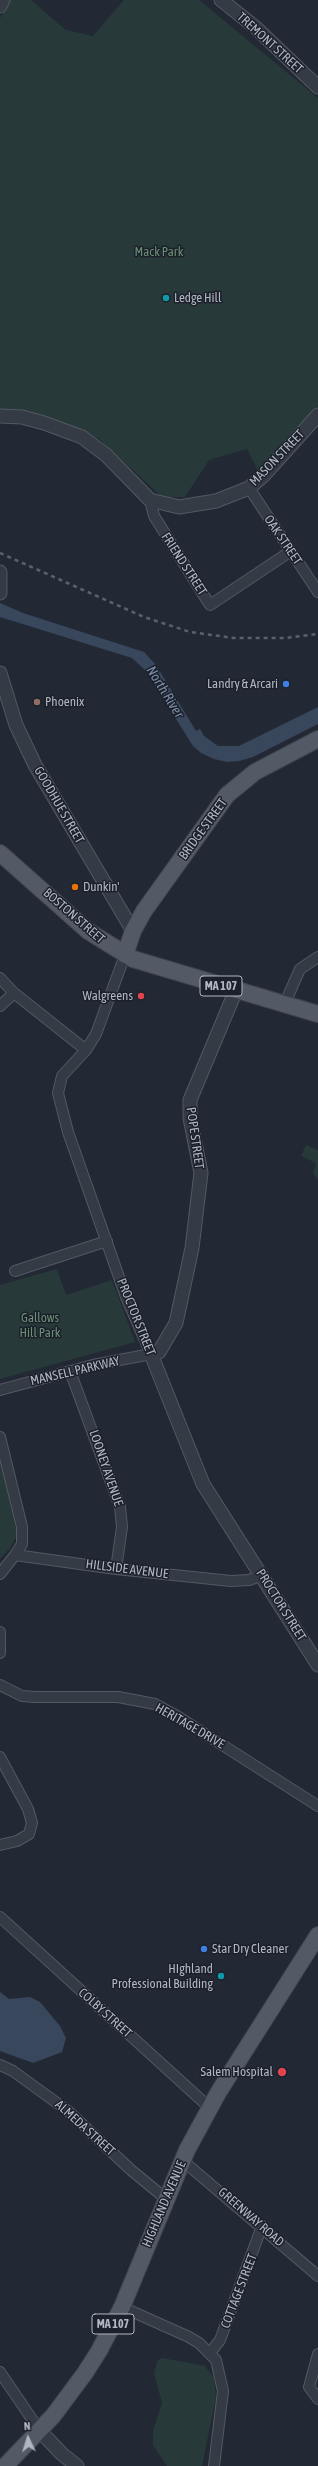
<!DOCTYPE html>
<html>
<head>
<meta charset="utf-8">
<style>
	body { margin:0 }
	#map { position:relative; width:318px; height:2466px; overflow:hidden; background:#222934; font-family:"Asap Condensed",sans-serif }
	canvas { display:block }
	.north { position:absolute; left:8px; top:2418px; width:40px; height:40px; -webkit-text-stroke:3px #1b202a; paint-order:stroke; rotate:356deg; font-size:11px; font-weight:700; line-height:16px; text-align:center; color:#b0b6c2 }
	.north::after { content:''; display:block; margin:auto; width:14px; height:18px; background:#b0b6c2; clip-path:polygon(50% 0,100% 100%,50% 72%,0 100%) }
</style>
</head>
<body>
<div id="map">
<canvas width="318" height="2466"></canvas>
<div class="north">N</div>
</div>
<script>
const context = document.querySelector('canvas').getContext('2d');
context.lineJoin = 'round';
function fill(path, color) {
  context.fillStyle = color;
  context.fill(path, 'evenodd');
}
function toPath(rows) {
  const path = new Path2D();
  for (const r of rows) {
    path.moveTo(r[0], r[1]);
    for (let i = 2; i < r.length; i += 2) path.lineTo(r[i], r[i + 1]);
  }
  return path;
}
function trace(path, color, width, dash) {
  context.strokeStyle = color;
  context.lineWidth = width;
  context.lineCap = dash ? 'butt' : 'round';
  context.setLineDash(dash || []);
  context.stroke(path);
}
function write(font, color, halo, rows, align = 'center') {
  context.font = font + ' "Asap Condensed",sans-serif';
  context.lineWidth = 3;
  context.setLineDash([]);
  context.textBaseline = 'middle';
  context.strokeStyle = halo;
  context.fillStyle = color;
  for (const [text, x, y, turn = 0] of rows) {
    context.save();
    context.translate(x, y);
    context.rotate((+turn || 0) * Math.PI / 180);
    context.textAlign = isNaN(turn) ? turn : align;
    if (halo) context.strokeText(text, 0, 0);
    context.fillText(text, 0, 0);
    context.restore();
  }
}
const green = toPath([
	[9,0,31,0,66,30,93,36,124,0,199,0,318,98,318,406,259,473,247,449,209,460,185,497,162,497,98,438,27,414,0,414,0,18],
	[306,1145,318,1150,318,1180,313,1173,316,1163,301,1156],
	[57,1269,66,1295,112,1280,135,1342,0,1379,0,1285],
	[0,1457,17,1535,10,1548,0,1559],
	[162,2358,205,2366,214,2378,216,2397,202,2466,167,2466,153,2445,153,2431,162,2403,154,2373,158,2360]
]);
const water = toPath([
	[0,603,23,613,144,652,156,665,196,731,200,729,204,736,218,746,239,746,318,707,318,724,253,757,239,761,227,762,214,759,201,753,193,746,146,671,132,658,0,617],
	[0,1992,9,1999,30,1997,40,2002,60,2026,66,2038,62,2052,33,2063,0,2051]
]);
const minor = toPath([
	[249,488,318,592],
	[150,500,154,516,210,605,291,551],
	[0,978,14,993,86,1050],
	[285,1003,300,969,318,957],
	[0,1006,14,993],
	[15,1271,107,1241],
	[70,1371,120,1507,122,1527,116,1569],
	[0,1390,93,1365,151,1354,126,1297,68,1132,58,1093,62,1076,86,1050,96,1034,125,955],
	[0,1437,22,1527,22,1544,15,1555],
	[0,1574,15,1555,116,1569,231,1581,249,1580,263,1575],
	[0,1632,0,1653],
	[0,1685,22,1696,35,1697,118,1697,155,1704,177,1716,318,1806],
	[0,1757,28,1809,32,1823,29,1834,17,1841,0,1845],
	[0,1917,210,2108],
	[0,2065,13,2071,68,2111,131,2170,165,2198],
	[182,2160,318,2276],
	[122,2307,189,2337,199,2343,216,2360,223,2391,214,2466],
	[210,2353,220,2340,262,2226],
	[318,2354,309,2387,318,2399],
	[0,2372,40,2431]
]);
const tertiary = toPath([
	[221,0,255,27,318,87],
	[0,6,3,0],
	[0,416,22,417,44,423,82,437,106,455,150,500,179,507,216,501,249,488,264,475,318,415],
	[0,572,0,593],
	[0,673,16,725,35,765,133,931],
	[236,990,190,1100,190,1118,201,1173,192,1248,176,1323,159,1352,151,1354,203,1484,318,1665],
	[40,2431,62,2454,77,2466]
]);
const primary = toPath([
	[0,853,88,931,133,959,318,1014],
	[125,955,133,931,144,911,227,795,255,772,318,739],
	[5,2466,53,2416,85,2373,99,2351,122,2307,187,2150,218,2093,318,1935]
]);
const rail = toPath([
	[0,553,144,617,190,632,234,638,285,638,318,634]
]);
const markers = [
	[166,298,4,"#0f9aa8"],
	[286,684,4,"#3f7fe0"],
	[37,702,4,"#8d6e63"],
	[75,887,4,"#e8710a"],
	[141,996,4,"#e0444e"],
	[204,1949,4,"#3f7fe0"],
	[221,1976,4,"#0f9aa8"],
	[282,2072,5,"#e0444e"]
];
const shields = [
	[221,986,42],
	[113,2324,42]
];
const shieldNames = [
	["MA 107",221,986],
	["MA 107",113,2324]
];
const streetNames = [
	["TREMONT STREET",270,43,42],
	["MASON STREET",277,458,-46],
	["OAK STREET",283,540,56],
	["FRIEND STREET",184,564,57],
	["GOODHUE STREET",59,805,60],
	["BRIDGE STREET",203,829,-54],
	["BOSTON STREET",74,916,41],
	["POPE STREET",195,1138,82],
	["PROCTOR STREET",136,1317,68],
	["MANSELL PARKWAY",75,1371,-13],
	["LOONEY AVENUE",106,1468,71],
	["HILLSIDE AVENUE",127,1569,7],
	["PROCTOR STREET",281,1605,58],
	["HERITAGE DRIVE",190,1726,30],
	["COLBY STREET",105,2013,42],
	["ALMEDA STREET",85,2128,42],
	["HIGHLAND AVENUE",164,2204,-67],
	["GREENWAY ROAD",251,2217,41],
	["COTTAGE STREET",239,2291,-69]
];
const parkNames = [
	["Mack Park",159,252],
	["Gallows",40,1318],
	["Hill Park",40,1333]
];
const poiNames = [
	["Ledge Hill",174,298],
	["Landry & Arcari",278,684,"right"],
	["Phoenix",45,702],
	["Dunkin'",83,887],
	["Walgreens",133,996,"right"],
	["Star Dry Cleaner",212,1949],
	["HIghland",213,1969,"right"],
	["Professional Building",213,1984,"right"],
	["Salem Hospital",273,2072,"right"]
];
const waterNames = [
	["North River",165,692,58]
];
fill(green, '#28393a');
fill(water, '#39475c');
trace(minor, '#535963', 12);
trace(tertiary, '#535963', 15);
trace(primary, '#3f444f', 18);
trace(minor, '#353b45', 10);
trace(tertiary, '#353b45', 13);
trace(primary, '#535a65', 16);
trace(rail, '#5a616e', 2.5, [4, 4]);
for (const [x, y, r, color] of markers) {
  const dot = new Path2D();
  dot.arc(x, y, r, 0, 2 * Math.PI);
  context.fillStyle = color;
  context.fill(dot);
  trace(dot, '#1b202a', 1.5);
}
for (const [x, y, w] of shields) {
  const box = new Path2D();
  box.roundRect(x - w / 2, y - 10, w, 20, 3);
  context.fillStyle = '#1b202a';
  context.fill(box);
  trace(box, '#b0b6c2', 1);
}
write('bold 12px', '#b0b6c2', null, shieldNames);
write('13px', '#b0b6c2', '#1b202a', streetNames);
write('13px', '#6a8f74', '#1b202a', parkNames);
write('13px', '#b0b6c2', '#1b202a', poiNames, 'left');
write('italic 14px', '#7b8ca7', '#1b202a', waterNames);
</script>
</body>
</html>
